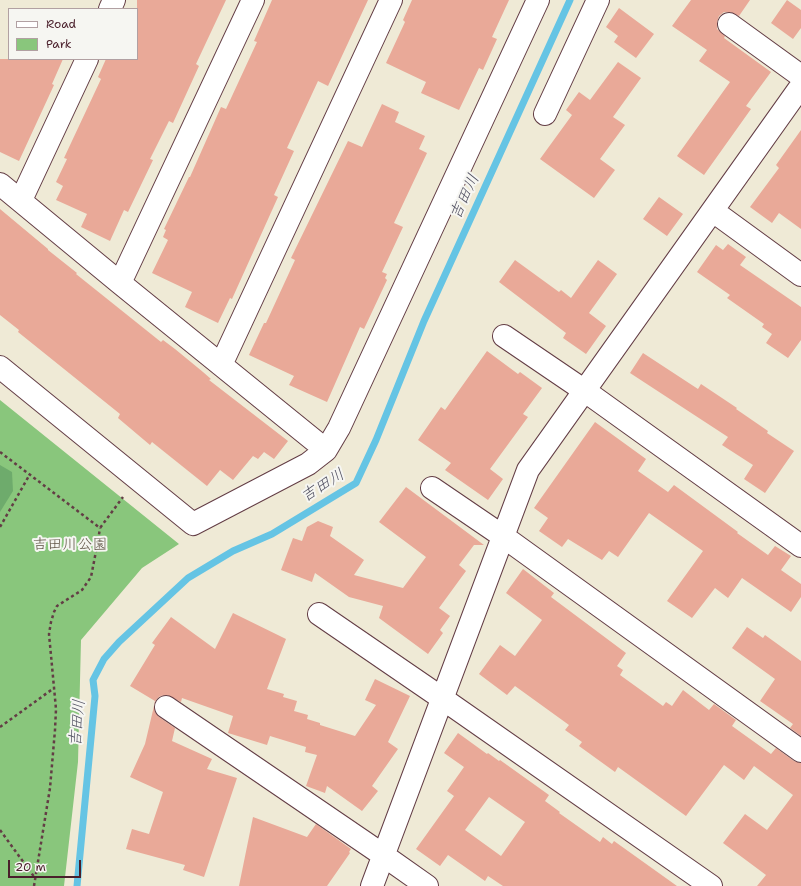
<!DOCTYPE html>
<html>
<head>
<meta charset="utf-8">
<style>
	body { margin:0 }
	#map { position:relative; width:801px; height:886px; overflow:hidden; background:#efead6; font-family:"Shantell Sans",sans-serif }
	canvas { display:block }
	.legend { position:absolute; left:8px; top:8px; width:130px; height:52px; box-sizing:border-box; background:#f6f6f2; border:1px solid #b1a0a2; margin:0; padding:5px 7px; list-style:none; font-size:12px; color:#4a1f2b }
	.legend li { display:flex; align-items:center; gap:8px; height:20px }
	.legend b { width:20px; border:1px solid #b1a0a2 }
	.scale { position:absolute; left:8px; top:860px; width:73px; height:18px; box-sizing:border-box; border:2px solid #4a1f2b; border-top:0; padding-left:5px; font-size:12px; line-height:14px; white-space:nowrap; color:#4a1f2b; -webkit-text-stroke:3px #f6f6f2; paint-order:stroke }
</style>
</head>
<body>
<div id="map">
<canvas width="801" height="886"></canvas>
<ul class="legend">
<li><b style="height:5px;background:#fff"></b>Road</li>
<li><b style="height:11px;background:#89c67c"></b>Park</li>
</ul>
<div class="scale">20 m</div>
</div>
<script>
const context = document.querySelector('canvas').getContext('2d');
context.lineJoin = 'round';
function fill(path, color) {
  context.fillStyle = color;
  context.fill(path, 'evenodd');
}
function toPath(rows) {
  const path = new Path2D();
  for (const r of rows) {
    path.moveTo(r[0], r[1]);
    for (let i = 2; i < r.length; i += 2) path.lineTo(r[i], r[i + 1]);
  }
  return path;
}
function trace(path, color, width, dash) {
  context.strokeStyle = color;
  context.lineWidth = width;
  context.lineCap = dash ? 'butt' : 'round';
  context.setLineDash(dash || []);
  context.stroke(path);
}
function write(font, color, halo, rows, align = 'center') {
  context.font = font + ' "Shantell Sans","Klee One",sans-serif';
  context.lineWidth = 4;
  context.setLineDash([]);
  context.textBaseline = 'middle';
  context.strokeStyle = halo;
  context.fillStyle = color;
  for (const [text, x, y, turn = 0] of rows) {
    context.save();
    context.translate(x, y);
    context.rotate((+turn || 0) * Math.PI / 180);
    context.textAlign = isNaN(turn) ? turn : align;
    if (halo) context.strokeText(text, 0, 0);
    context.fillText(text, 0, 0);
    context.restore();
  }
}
const green = toPath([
	[0,400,179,544,142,568,81,640,78,762,64,886,0,886]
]);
const forest = toPath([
	[0,465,12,472,13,491,0,512]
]);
const stream = toPath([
	[77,886,95,696,93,680,104,659,119,642,188,578,233,551,272,534,356,483,376,440,424,321,570,0]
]);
const building = toPath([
	[137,0,226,0,196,64,199,66,173,123,169,121,150,159,153,160,128,212,124,210,110,241,81,227,87,214,56,200,63,186,56,182,67,159,64,158,101,79,98,77,106,59,137,59],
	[272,0,368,0,328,86,318,81,287,148,294,151,274,195,278,197,232,299,230,298,218,323,185,307,192,292,152,273,168,240,163,237,166,230,164,229,189,177,190,177,221,107,226,109,257,42,254,41],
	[412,0,509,0,492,37,497,39,483,70,479,68,459,110,421,93,426,82,386,63,405,22,403,20],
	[691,0,750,0,739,16,730,12,724,12,719,16,717,22,717,29,725,36,724,38,771,72,746,106,751,109,704,175,677,156,730,82,699,61,707,50,672,26],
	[787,0,801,10,801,28,793,39,771,23],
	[619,8,654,34,636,58,614,42,618,36,606,27],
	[0,59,63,59,52,84,54,85,19,161,0,152],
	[618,62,641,78,613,117,625,125,600,159,615,170,594,198,540,159,572,115,566,110,579,92,590,100],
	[382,104,399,112,395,122,425,136,419,149,427,153,394,223,403,227,382,272,387,274,385,278,387,280,364,329,360,327,327,402,289,385,294,376,249,355,264,323,266,323,295,260,291,258,348,141,362,147],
	[801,130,801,229,779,213,772,223,750,207,779,168,776,165],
	[659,197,683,214,667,236,643,219],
	[0,209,48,249,48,250,77,273,76,274,161,342,163,340,175,349,203,372,211,379,209,380,288,441,274,459,264,452,258,459,253,456,233,480,220,470,207,486,152,442,150,445,118,418,120,414,18,332,19,330,0,315],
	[728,244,746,257,740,265,801,307,801,340,788,358,766,343,772,334,762,327,764,324,727,298,730,295,697,272,716,245,723,250],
	[515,260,559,292,561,290,571,298,598,260,617,274,589,313,606,326,586,354,563,338,566,333,499,282],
	[487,351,518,374,520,372,542,388,523,414,528,417,490,469,503,479,488,500,445,470,451,463,418,440,441,407,445,410],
	[643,353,698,389,701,384,737,408,736,409,768,431,767,433,794,451,765,493,744,479,753,465,722,445,728,437,630,373],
	[595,422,646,459,638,471,668,492,674,485,738,532,737,533,768,555,775,546,791,556,781,570,801,584,801,597,791,612,742,578,728,598,715,588,692,618,667,601,703,551,649,513,618,557,609,551,602,560,568,539,562,547,539,531,548,518,534,508],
	[406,487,484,545,474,545,459,565,466,571,439,608,450,616,440,630,443,633,428,654,379,618,383,606,349,597,315,573,312,582,281,570,293,538,302,541,307,527,318,521,333,527,330,536,364,560,354,575,403,588,426,557,379,522],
	[523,569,554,593,551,597,626,653,617,666,623,670,620,675,663,706,666,702,672,706,683,690,709,710,714,704,736,720,732,726,771,754,776,748,794,761,801,763,801,886,757,886,766,875,723,843,745,814,767,830,793,795,754,766,744,780,724,765,686,816,618,767,615,772,579,746,582,742,565,730,569,725,515,686,507,695,479,674,500,645,515,656,542,620,506,593],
	[233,613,286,639,267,689,284,694,283,697,297,701,294,711,308,715,307,719,320,723,320,725,355,736,376,705,365,700,375,679,410,696,388,742,398,749,372,786,378,791,362,811,327,786,325,793,306,786,317,755,305,752,306,747,270,736,267,745,228,733,233,716,182,698,181,702,167,695,160,696,156,700,154,705,155,701,130,686,155,645,152,643,171,617,215,649],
	[747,627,763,638,765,635,801,661,801,736,790,728,793,724,760,701,775,679,732,648],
	[154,706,155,712,159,717,175,728,172,741,212,759,207,769,237,778,204,877,183,870,185,865,126,849,132,829,149,834,163,792,130,777,145,744],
	[458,733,487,754,488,753,499,761,500,760,549,795,545,801,560,812,559,813,600,842,603,837,612,844,614,841,677,886,503,886,488,876,485,881,448,855,440,866,416,849,454,796,447,791,464,767,444,753],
	[489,797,525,822,501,856,465,830],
	[253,817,307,837,316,824,351,849,349,852,350,853,327,886,239,886]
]);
const path = toPath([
	[0,452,100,528,123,497],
	[0,527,30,474],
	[0,727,54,688],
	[0,830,35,878],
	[34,886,50,788,55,730,56,709,49,634,51,622,54,612,57,606,82,590,91,577,98,541,100,528]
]);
const minor = toPath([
	[110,9,114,0],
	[729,24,801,76],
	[545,114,598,0],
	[0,184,120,283,326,450],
	[21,200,87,59],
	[713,211,801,275],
	[120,283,253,0],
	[504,336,585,391,801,546],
	[221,365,391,0],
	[0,367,193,524,308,464,326,450,339,428,538,0],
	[432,488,504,537,801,751],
	[319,614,443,699,711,886],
	[166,707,383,855,427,886],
	[372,886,528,470,801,86]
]);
const parkNames = [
	["吉田川公園",70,545]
];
const waterNames = [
	["吉田川",465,197,-65],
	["吉田川",323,486,-32],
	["吉田川",78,723,-85]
];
fill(green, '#89c67c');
fill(forest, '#6eab6c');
trace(stream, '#65c4e4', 7);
fill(building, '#e9a998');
trace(minor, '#633d45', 24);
trace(path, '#633d45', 2.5, [3, 3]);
trace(minor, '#fff', 22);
write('15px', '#5d5143', '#f6f6f2', parkNames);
write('italic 16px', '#525162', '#f6f6f2', waterNames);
</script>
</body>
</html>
